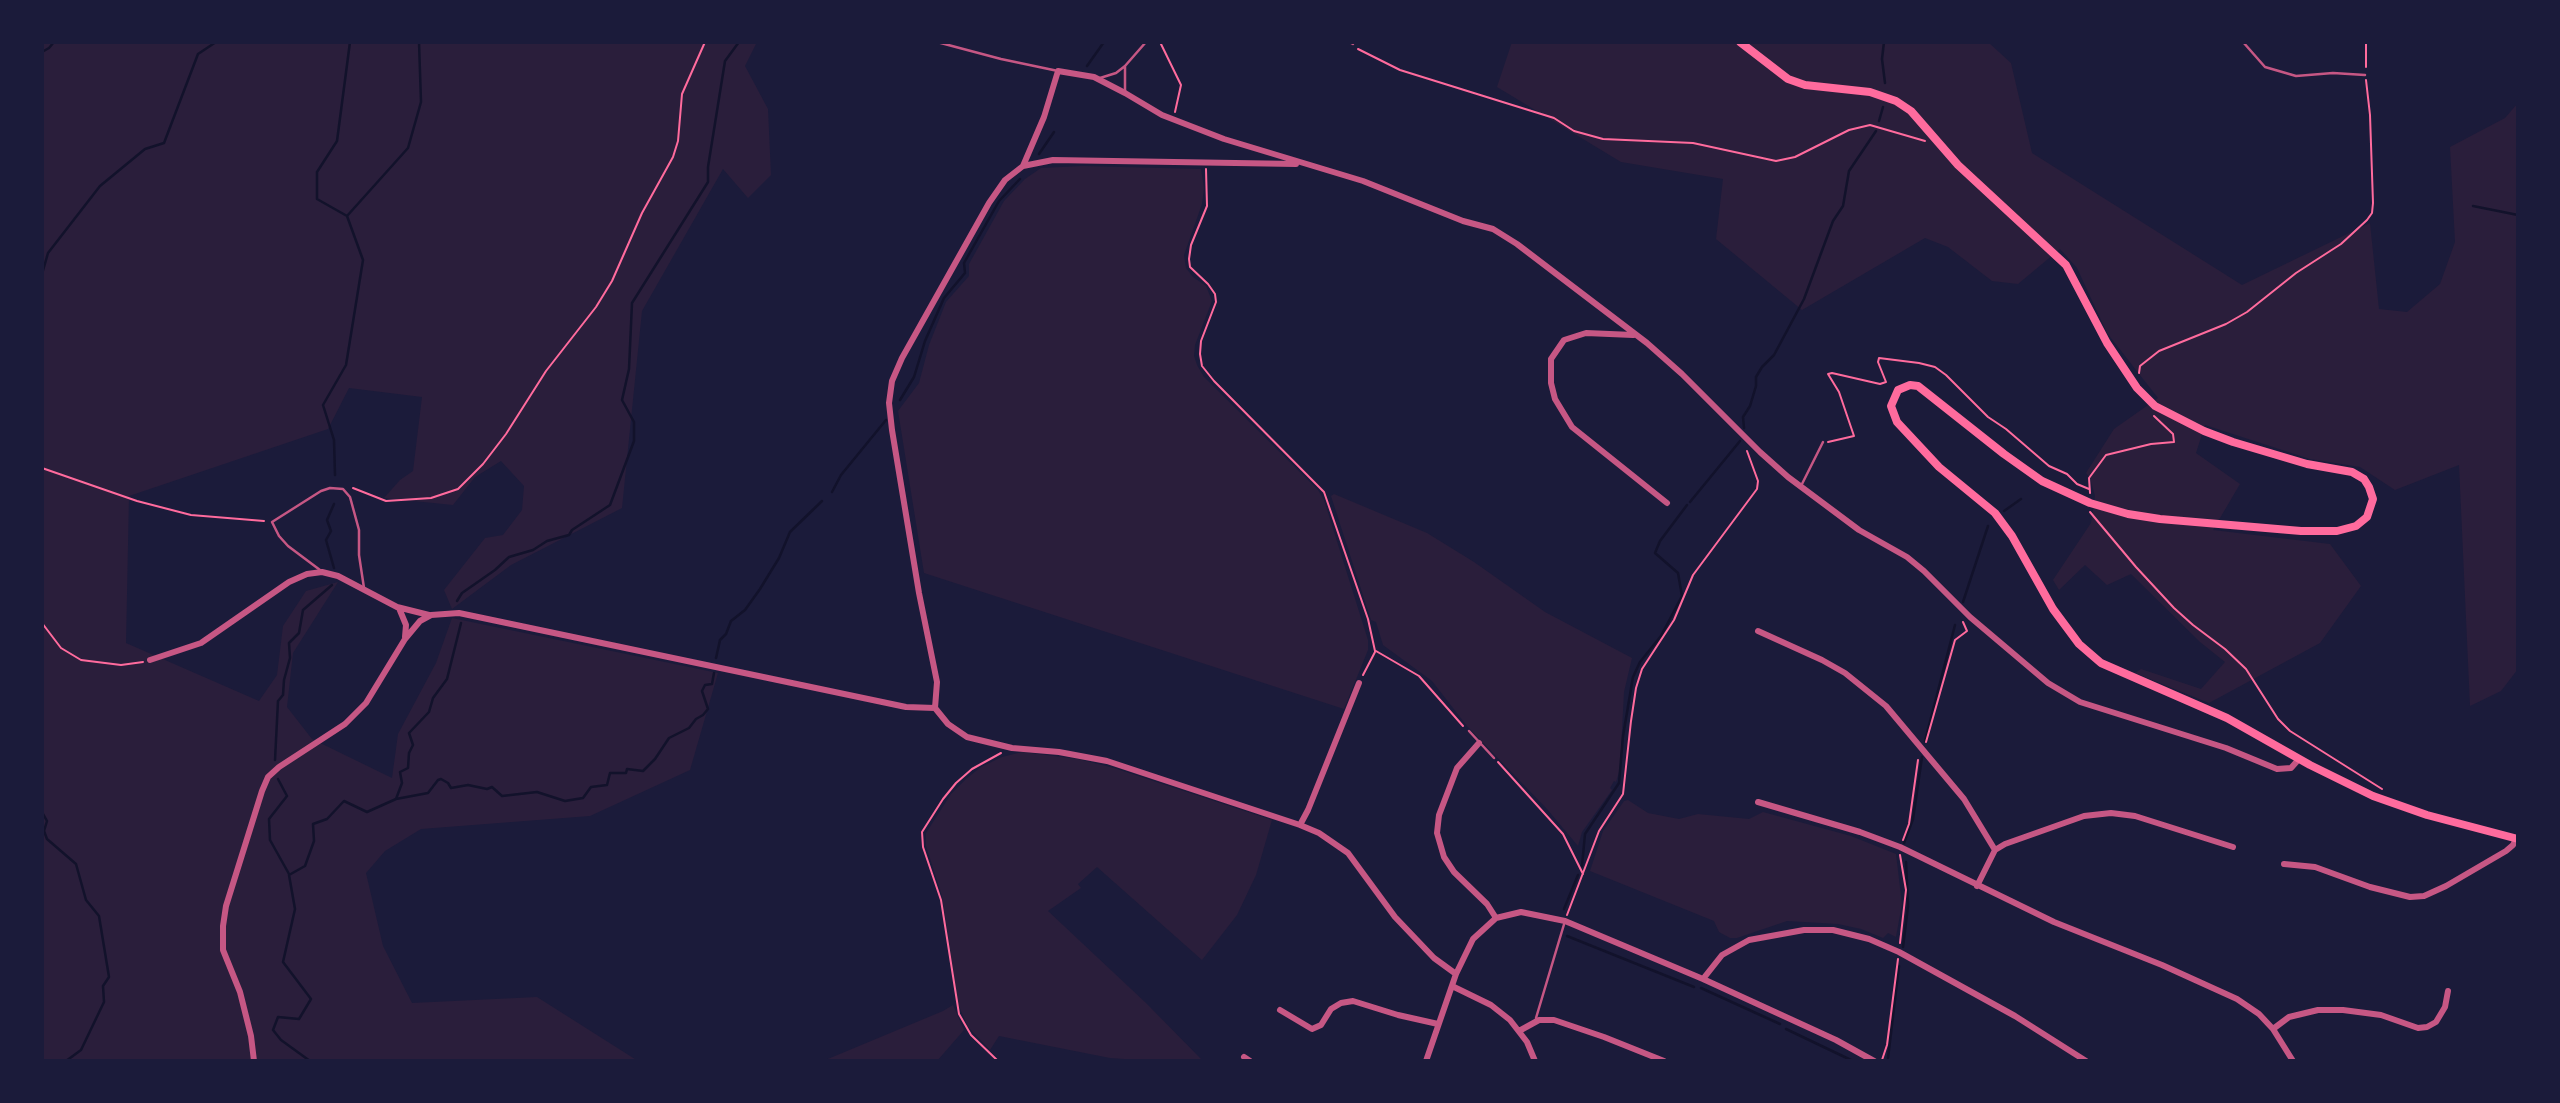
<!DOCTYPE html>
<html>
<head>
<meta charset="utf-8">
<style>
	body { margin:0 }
	#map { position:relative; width:2560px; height:1103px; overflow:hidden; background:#1b1b3a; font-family:"Source Sans 3",sans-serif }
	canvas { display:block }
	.frame { position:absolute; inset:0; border:44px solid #1b1b3a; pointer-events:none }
</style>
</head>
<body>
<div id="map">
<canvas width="2560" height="1103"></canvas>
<div class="frame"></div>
</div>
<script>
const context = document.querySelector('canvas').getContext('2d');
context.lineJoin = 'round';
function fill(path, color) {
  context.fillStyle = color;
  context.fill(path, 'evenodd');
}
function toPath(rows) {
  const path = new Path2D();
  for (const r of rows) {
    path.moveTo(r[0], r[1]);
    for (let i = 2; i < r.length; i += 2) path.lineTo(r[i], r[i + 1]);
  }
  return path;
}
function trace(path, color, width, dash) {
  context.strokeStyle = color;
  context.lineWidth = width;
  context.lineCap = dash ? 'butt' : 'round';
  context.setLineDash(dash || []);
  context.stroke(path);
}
const green = toPath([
	[42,42,757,42,745,66,768,109,771,175,748,198,723,169,642,311,622,508,511,565,452,609,444,590,485,538,503,535,522,510,524,486,501,461,475,477,453,505,384,498,400,480,413,471,422,397,349,388,328,429,129,496,126,643,259,701,277,675,283,626,306,591,338,582,293,653,287,707,312,739,392,778,398,734,436,663,452,618,718,673,690,770,590,816,421,829,385,851,366,873,383,946,412,1003,537,997,638,1061,42,1061],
	[1512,42,1988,42,2011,63,2032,153,2242,285,2370,223,2379,309,2407,312,2440,284,2455,242,2450,147,2505,118,2518,103,2518,669,2501,691,2470,706,2459,465,2395,490,2360,467,2310,459,2205,425,2196,453,2240,484,2213,530,2330,544,2361,586,2320,643,2209,703,2135,673,2141,669,2201,689,2225,662,2200,642,2131,574,2107,585,2085,565,2059,590,2053,580,2091,523,2095,496,2090,478,2086,473,2114,429,2158,398,2107,333,2077,268,2060,249,2018,284,1992,281,1948,247,1925,238,1802,310,1716,239,1723,179,1621,162,1497,87],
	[1083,166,1201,169,1204,188,1202,204,1184,255,1186,268,1193,277,1206,286,1212,301,1195,345,1194,356,1197,365,1204,377,1318,490,1324,500,1368,640,1368,650,1344,709,924,573,898,411,919,383,929,345,946,302,969,276,969,264,1004,201,1025,179,1041,168],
	[1334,494,1427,533,1474,562,1545,612,1632,658,1624,692,1620,769,1616,782,1614,781,1610,788,1612,790,1582,832,1578,846,1547,809,1467,726,1432,681,1383,645,1376,622,1371,620,1331,496],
	[1022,752,1078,759,1114,768,1272,820,1256,875,1237,915,1202,960,1097,867,1078,884,1081,888,1048,911,1146,1003,1202,1060,1153,1061,1110,1058,999,1036,990,1050,968,1027,958,1004,942,896,926,846,926,833,951,794,966,779,981,767,1002,757],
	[1628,800,1648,813,1679,819,1698,814,1749,819,1763,812,1851,836,1896,854,1902,904,1896,937,1888,933,1883,938,1861,929,1838,924,1787,921,1737,938,1730,938,1719,932,1714,921,1590,871,1603,831,1624,801],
	[953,1005,964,1030,937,1061,823,1061,943,1011]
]);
const stream = toPath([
	[1884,42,1882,59,1885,83],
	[42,52,49,48,54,42],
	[1087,66,1104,42],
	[1879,121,1883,107],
	[1039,154,1054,132],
	[2473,206,2518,215],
	[347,216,317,199,317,172,337,141,350,42],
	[42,274,48,253,100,186,145,149,164,143,198,54,216,42],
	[900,400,914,377,925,341,944,298,965,273,964,263,999,201,1020,179],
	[1744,428,1743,417,1750,406,1756,386,1756,377,1762,367,1774,355,1804,299,1833,221,1843,206,1849,171,1876,131],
	[335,475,334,440,323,405,346,365,363,260,347,216,408,148,421,102,419,42],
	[832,492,841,475,886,420],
	[1690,502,1740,441],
	[2004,511,2021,499],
	[334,568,326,540,331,531,327,520,334,504],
	[457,601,462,593,495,570,509,557,533,550,547,541,569,535,572,530,610,505,634,441,634,422,622,400,629,369,632,303,708,182,708,167,725,61,739,42],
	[1963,602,1988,526],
	[716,658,720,640,726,634,731,621,745,610,760,589,779,558,790,532,822,501],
	[1925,741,1955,625],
	[275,760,278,701,283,695,284,680,290,658,289,643,299,633,303,610,332,585],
	[278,779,287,796,269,819,270,840,289,874],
	[396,799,402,783,400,772,408,768,409,753,413,745,409,733,429,712,433,698,447,679,461,623],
	[42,812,47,821,44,831,47,839,76,864,86,900,99,916,109,977,103,986,104,1002,81,1050,66,1061],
	[1904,843,1913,819,1922,757],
	[1582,866,1585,834,1619,783,1623,736,1633,677,1640,662,1661,636,1682,596,1678,573,1655,553,1660,541,1687,505],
	[1564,909,1578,875],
	[1567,936,1694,987],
	[1903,947,1908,906,1906,862],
	[1701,988,1780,1024],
	[1786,1029,1853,1061],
	[1888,1058,1899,966],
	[310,1061,281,1040,273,1030,278,1017,299,1019,311,999,283,962,295,909,289,875,305,866,314,841,313,824,327,819,344,801,367,812,396,799,428,793,438,780,441,779,448,783,451,788,468,785,487,789,492,787,502,796,537,792,565,801,583,798,591,787,607,785,610,773,626,773,627,769,643,771,655,759,669,738,689,728,696,719,703,715,708,709,702,691,705,685,712,684,714,673]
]);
const path = toPath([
	[1160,42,1181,85,1175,112],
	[1358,49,1400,70,1554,118,1574,131,1603,139,1693,143,1776,161,1795,157,1849,130,1870,125,1925,141],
	[2366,67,2366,42],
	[1206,169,1207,206,1191,245,1189,259,1190,267,1208,284,1215,294,1216,302,1201,341,1200,354,1202,366,1214,381,1324,492,1368,619,1375,651],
	[2139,373,2140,366,2159,351,2226,324,2247,312,2296,273,2341,244,2367,220,2372,213,2373,203,2370,115,2366,80],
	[1828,442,1854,436,1839,392,1828,374,1832,373,1880,384,1886,382,1878,362,1879,358,1919,363,1935,367,1946,375,1988,417,2006,429,2049,466,2067,474,2077,484,2089,489],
	[42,468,137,501,191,515,264,521],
	[353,488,386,501,431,498,458,489,483,464,506,434,546,371,596,307,612,281,642,213,673,157,678,141,682,94,705,42],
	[2090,493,2089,478,2106,455,2151,444,2174,442,2173,434,2154,416],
	[2090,512,2136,567,2174,608,2193,625,2225,649,2246,669,2278,719,2290,731,2382,789],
	[42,623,61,648,81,660,121,665,143,662],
	[1376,651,1419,676,1463,726],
	[1363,675,1375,652],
	[1926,742,1955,640,1967,631,1963,622],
	[1498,762,1563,834,1583,874],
	[1903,840,1909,824,1918,760],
	[1900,855,1906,890,1900,943],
	[1567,915,1599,831,1623,794,1631,721,1636,688,1642,669,1674,620,1693,575,1757,489,1758,481,1747,451],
	[1882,1060,1887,1045,1898,959],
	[998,1061,971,1035,959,1014,941,900,923,847,922,832,943,799,956,783,972,769,1001,753]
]);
const service = toPath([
	[937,42,1001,59,1058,71],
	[1349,42,1353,44],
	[2243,42,2265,67,2296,76,2333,73,2365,75],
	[1100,78,1116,73,1125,66],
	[1125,93,1125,66,1146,42],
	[1801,486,1823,442],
	[320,570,288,546,279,536,272,522,321,491,330,488,343,489,350,497,359,530,359,555,364,588],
	[1469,731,1494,758],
	[1536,1018,1565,921]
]);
const minor = toPath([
	[1023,166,1053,160,1296,164],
	[1633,335,1586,333,1564,340,1551,359,1551,383,1555,399,1572,427,1667,503],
	[399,608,406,625,405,637],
	[1758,631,1822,660,1845,673,1886,706,1964,799,1995,850],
	[150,660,201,643,289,582,307,574,322,572,338,576,397,607,429,615],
	[935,708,937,682,919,593,892,430,889,403,892,381,902,358,989,203,1005,180,1023,166,1044,117,1058,71,1094,77,1125,93,1162,115,1224,139,1363,181,1463,221,1493,229,1517,244,1647,343,1682,374,1760,452,1788,477,1859,530,1907,557,1924,571,1970,617,2048,683,2080,702,2226,748,2277,769,2291,768,2299,759],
	[935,708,948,724,967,737,1012,748,1059,752,1107,761,1300,825,1319,833,1348,853,1395,917,1434,958,1456,974],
	[1479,743,1457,768,1439,815,1437,833,1444,857,1454,872,1487,904,1496,918],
	[1758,802,1860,832,1900,847,2054,922,2162,965,2237,999,2259,1014,2273,1029,2293,1061],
	[1300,825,1308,810,1359,683],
	[2284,864,2315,867,2370,887,2410,897,2424,896,2446,886,2506,851,2513,845,2516,839],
	[1977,886,1995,850,2005,844,2084,816,2111,813,2135,816,2233,847],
	[1703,979,1722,955,1749,940,1804,930,1833,930,1869,939,1899,952,2015,1016,2086,1061],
	[1452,986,1491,1005,1510,1020,1527,1042,1535,1061],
	[1280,1010,1312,1029,1321,1025,1331,1009,1341,1003,1353,1001,1398,1015,1438,1024],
	[2273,1029,2289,1017,2318,1010,2343,1010,2381,1015,2418,1028,2427,1027,2436,1022,2445,1007,2448,991],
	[1519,1031,1539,1020,1554,1020,1604,1037,1664,1061],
	[1244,1057,1250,1061],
	[254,1061,251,1036,240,992,223,950,223,926,226,906,262,791,268,777,279,767,345,724,366,703,405,639,420,621,431,615,459,613,906,707,935,708],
	[1426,1061,1456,974,1473,939,1496,918,1521,912,1565,921,1703,979,1836,1040,1874,1061]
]);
const secondary = toPath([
	[1740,42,1788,79,1805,85,1870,92,1896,101,1911,111,1958,165,2066,265,2107,343,2137,388,2155,406,2204,431,2233,442,2307,464,2352,472,2364,479,2369,487,2373,499,2367,517,2356,526,2337,531,2301,531,2160,519,2128,514,2090,503,2042,481,2004,454,1918,386,1910,385,1898,390,1891,406,1897,422,1939,467,1995,513,2012,536,2053,609,2079,644,2101,663,2227,718,2310,765,2373,796,2427,815,2518,839]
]);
fill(green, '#2a1e3b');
trace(stream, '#12122b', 2.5);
trace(path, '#ff6b9d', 2);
trace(service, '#c65784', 2.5);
trace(minor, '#c65784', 6);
trace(secondary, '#ff6b9d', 8);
</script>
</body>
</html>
